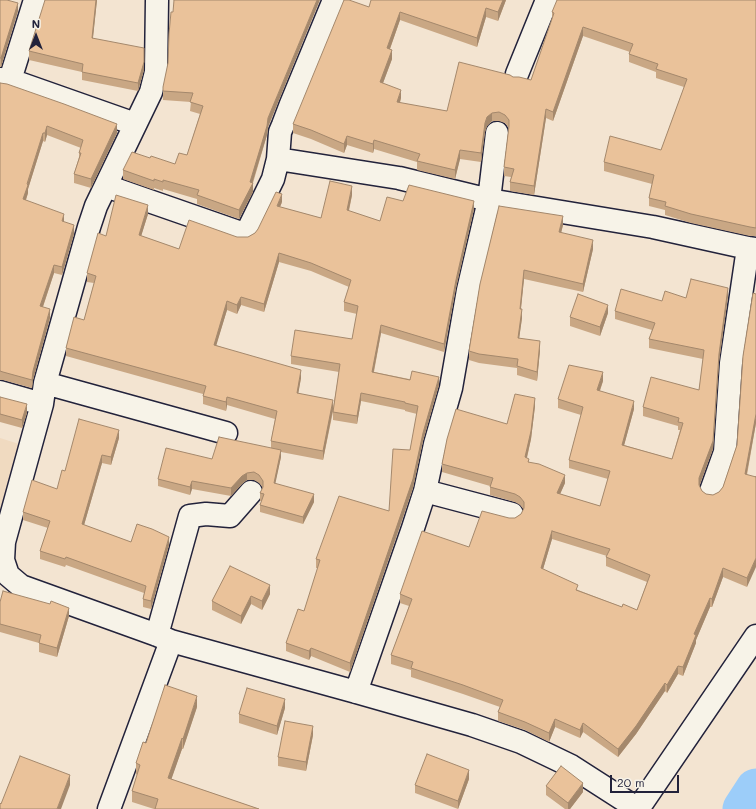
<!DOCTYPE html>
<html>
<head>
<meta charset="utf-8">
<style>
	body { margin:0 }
	#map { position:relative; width:756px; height:809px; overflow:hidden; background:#f3e4d1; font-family:Mali,sans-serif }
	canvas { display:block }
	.north { position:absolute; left:16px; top:16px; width:40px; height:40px; -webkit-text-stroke:3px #f7f3e8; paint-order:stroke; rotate:0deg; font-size:11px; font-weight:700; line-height:16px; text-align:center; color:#22223b }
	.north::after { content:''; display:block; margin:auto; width:14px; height:18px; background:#22223b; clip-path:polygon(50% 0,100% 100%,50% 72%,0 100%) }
	.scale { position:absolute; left:610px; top:775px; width:69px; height:18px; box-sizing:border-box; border:2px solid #22223b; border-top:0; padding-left:5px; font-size:12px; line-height:14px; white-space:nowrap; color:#22223b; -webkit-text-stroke:3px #f7f3e8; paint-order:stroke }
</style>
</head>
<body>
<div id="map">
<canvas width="756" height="809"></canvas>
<div class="north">N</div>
<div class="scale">20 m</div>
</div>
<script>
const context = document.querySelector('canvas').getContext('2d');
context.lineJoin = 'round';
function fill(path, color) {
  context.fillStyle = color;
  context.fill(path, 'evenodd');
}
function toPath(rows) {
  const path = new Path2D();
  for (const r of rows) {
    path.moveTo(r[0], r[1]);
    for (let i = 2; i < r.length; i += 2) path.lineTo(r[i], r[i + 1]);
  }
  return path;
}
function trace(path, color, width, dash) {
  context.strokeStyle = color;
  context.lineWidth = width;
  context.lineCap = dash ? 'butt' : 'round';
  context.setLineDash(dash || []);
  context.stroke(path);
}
const built = toPath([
	[0,438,19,444,0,523]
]);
const river = toPath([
	[743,809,756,789]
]);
const minor = toPath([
	[157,0,156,72,151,92,96,206,89,227,45,383,42,404,4,542,3,560,8,575,21,586,157,635,171,641,356,692,472,725,521,742,571,766,638,809],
	[334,0,291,104,283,125,280,132,278,159,399,178,489,200,653,227,748,248,756,249],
	[517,74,547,0],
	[0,79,10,80,135,124],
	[10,80,35,0],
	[106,186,241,233,244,233,247,232,273,179,278,159],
	[45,383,226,433],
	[0,392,42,404],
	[425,491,512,514],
	[711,491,725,452,731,363,748,248],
	[157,635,190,516,206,514,230,516,251,492],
	[356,692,413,528,425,491,435,444,451,388,468,290,489,200,497,133],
	[109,809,171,641],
	[638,809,756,636]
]);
const wall = toPath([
	[0,0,18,11,1,67,0,67],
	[97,0,93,38,144,70,138,91,82,80,82,72,29,60,29,51],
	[506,0,498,21,486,17,477,47,400,20,390,49,392,59,383,83,401,98,400,103,447,111,513,77,531,80,552,20,552,12,756,0,756,236,750,236,691,223,665,215,665,210,649,206,649,198,652,184,604,171,604,162,661,150,684,87,656,78,656,72,629,62,629,54,630,52,583,36,553,121,546,118,534,195,510,191,510,182,511,177,504,176,504,167,509,128,505,123,499,121,492,121,487,126,485,132,481,162,460,159,455,179,417,170,417,162,374,149,373,153,347,145,344,153,311,139,293,133,293,124,369,7],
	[173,12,279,99,268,127,267,135,253,183,253,192,239,219,197,204,197,199,163,189,163,191,154,188,154,190,123,179,123,170,150,158,175,164,187,155,200,114,190,111,191,102,163,100,163,91,168,63],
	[0,83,117,133,91,188,74,183,74,174,79,157,79,153,81,148,47,135,45,142,43,141,28,189,28,193,26,200,64,222,74,234,62,275,54,273,43,307,50,318,33,380,32,388,3,380,0,380],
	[352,195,349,211,380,221,403,201,474,209,456,288,444,352,381,333,374,372,439,385,423,441,413,488,350,672,311,656,309,660,286,651,286,643,304,611,318,568,316,568,316,559,389,511,410,450,417,414,405,411,405,410,361,401,357,424,333,420,333,412,323,460,281,452,281,457,275,483,314,502,303,524,260,512,260,505,262,501,260,501,260,493,263,488,259,483,254,480,247,480,242,484,231,496,192,489,190,495,158,486,158,479,212,459,271,448,271,441,275,419,227,405,226,411,203,404,203,394,66,356,66,348,84,320,94,283,87,282,87,273,106,236,148,214,141,236,179,249,237,237,248,237,255,233,282,202,280,207,321,218],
	[279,262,311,271,349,287,344,302,344,311,357,314,352,339,291,356,291,364,339,372,333,408,298,393,301,378,216,345,227,310,237,314,241,305,264,312],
	[563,225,561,233,593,249,583,292,524,279,521,309,522,318,519,338,540,350,537,381,517,375,517,368,479,363,469,360,469,351,480,284],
	[756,294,756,423,747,475,747,587,723,577,712,607,710,607,696,640,696,643,683,676,678,674,667,693,665,691,636,734,618,757,583,732,580,738,555,727,549,742,525,730,498,721,498,712,500,707,463,694,411,677,411,670,391,664,391,655,409,606,400,603,400,594,469,547,509,518,515,518,521,514,524,510,520,505,515,502,490,495,490,486,442,472,442,464,507,424,535,406,531,439,527,458,529,462,565,483,560,494,600,506,608,479,569,468,569,460,581,415,558,408,558,399,603,381,600,391,634,409,624,445,672,459,680,430,678,430,678,426,643,416,643,407,699,390,703,359,649,348,649,339,652,330,615,319,615,311,662,301,686,298,728,296,719,362,713,449,699,486,702,491,706,494,713,495,719,492,723,487,737,445],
	[552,539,607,556,606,557,606,566,647,582,637,610,622,607,578,590,543,569],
	[608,313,600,336,570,326,570,317],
	[0,397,27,413,22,428,0,422],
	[119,438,111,465,102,463,84,525,131,542,169,545,151,609,143,607,143,599,144,593,66,565,65,567,40,559,40,551,48,528,23,520,23,512,57,489,65,471],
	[230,566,270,594,262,610,251,604,241,624,212,610,212,601],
	[0,602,69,616,57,657,39,652,39,643,0,632],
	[197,707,183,749,182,749,171,779,259,809,154,809,132,802,132,791,137,775,136,774,136,763,146,743],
	[285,708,277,735,239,723,239,714],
	[313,735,306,771,278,766,278,757],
	[469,779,458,809,415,793,415,785],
	[546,786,583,792,570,809,565,809,546,795]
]);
const shadedWall = toPath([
	[96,0,97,0,92,46,92,38],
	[317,0,320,0,268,127,267,135,252,184,253,183,253,192,239,219,239,210,250,182,268,118],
	[503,0,506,0,498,21,498,12],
	[18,3,18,11,1,67,1,58],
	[486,8,486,17,477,47,477,38],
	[400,12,400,20,387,57,387,48],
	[583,27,583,36,553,121,553,112],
	[144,48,144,70,138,91,138,83],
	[392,50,392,59,380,91,380,82],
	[401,90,401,98,397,111,397,102],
	[546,109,546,118,534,195,534,186],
	[492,113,492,121,487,126,485,132,481,162,481,153,485,123,487,117],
	[117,124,117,133,91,188,91,179],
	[47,126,47,135,45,142,45,133],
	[43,133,43,141,28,189,28,193,23,208,23,199],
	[347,136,347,145,344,153,344,144],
	[374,140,374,149,373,153,373,144],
	[460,150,460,159,455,179,455,170],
	[352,186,352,195,347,218,347,210],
	[282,194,282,202,277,214,277,206],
	[474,201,474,209,456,288,444,352,444,344,456,280],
	[148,205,148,214,139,243,139,235],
	[64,214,64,222,62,221],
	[563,216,563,225,559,241,559,232],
	[74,225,74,234,62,275,62,267],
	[593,240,593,249,583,292,583,284],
	[279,253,279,262,264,312,264,304],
	[54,265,54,273,40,315,40,306],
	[524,270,524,279,520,317,520,309],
	[728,288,728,296,719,362,713,449,699,487,699,478],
	[241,297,241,305,237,314,237,305],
	[227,301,227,310,214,353,214,345],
	[608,305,608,313,600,336,600,327],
	[50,309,50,318,33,380,32,388,32,380,33,371],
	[522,309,522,318,518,347,518,338],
	[381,325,381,333,372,380,372,372],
	[540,341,540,350,537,381,537,372],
	[301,370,301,378,297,401,297,393],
	[603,372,603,381,597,398,597,390],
	[439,377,439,385,423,441,413,488,350,672,350,663,423,433],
	[361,393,361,401,357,424,357,416],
	[227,397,227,405,226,411,226,402],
	[535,398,535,406,531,439,525,465,525,457],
	[333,400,333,409,323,460,323,451],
	[634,401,634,409,622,453,622,445],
	[27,404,27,413,22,428,22,420],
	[756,414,756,423,745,483,745,474],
	[119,430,119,438,111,465,111,457],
	[281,450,281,457,274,490,274,483],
	[102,455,102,463,82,532,82,524],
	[247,473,247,480,242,484,231,496,231,488,242,476],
	[565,475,565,483,557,501,557,493],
	[192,481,192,489,190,495,190,487],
	[314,494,314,502,303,524,303,517],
	[552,531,552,539,541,576,541,568],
	[169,537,169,545,151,609,151,601],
	[756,558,756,567,747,587,747,578],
	[723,568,723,577,712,607,712,599],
	[270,585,270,594,262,610,262,601],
	[251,596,251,604,241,624,241,616],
	[710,598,710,607,696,640,696,643,683,676,683,667,694,634],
	[69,608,69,616,57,657,57,648],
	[311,648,311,656,309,660,309,651],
	[678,666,678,674,667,693,667,685],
	[665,683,665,691,636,734,618,757,618,749],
	[197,696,197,707,183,749,183,739],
	[285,699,285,708,277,735,277,726],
	[555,719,555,727,549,742,549,733],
	[583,723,583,732,580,738,580,730],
	[313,726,313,735,306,771,306,762],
	[182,738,182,749,168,789,168,778],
	[469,770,469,779,458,809,458,801],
	[70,775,70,785,61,809,57,809],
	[583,783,583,792,570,809,568,809,568,803]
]);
const building = toPath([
	[0,0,7,0,18,3,1,58,0,58,0,0],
	[45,0,96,0,92,38,144,48,144,62,138,83,82,72,83,64,29,51,45,0],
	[174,0,317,0,268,118,267,126,250,182,253,183,239,210,197,195,199,190,163,180,163,182,154,179,154,181,123,170,132,152,150,158,151,156,175,164,179,153,187,155,203,106,190,102,193,93,163,91,163,87,168,63,169,34,171,12,173,12,174,0],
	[344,0,349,0,369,7,371,0,503,0,498,12,486,8,477,38,400,12,387,48,392,50,380,82,401,90,397,102,447,111,459,62,510,75,513,77,519,77,531,80,554,13,552,12,557,0,756,0,756,228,750,227,691,214,665,206,666,202,649,198,654,175,604,162,610,136,661,150,687,79,656,69,658,64,629,54,633,44,583,27,553,112,546,109,534,186,510,182,514,169,504,167,509,126,509,120,505,115,499,112,492,113,487,117,485,123,481,153,460,150,455,170,417,161,420,154,374,140,373,144,347,136,344,144,311,130,293,124,344,0],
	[0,83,7,84,64,104,117,124,91,179,74,174,81,153,79,153,83,140,47,126,45,133,43,133,27,184,28,185,23,199,64,214,62,221,74,225,62,267,54,265,40,306,50,309,33,371,32,380,3,372,0,371,0,83],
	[330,181,352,186,347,210,380,221,387,197,403,201,409,185,474,201,456,280,444,344,381,325,372,372,410,380,412,371,439,377,423,433,413,479,350,663,311,648,309,651,286,643,298,609,304,611,320,560,316,559,339,496,389,511,393,449,410,450,418,406,405,403,405,402,361,393,357,416,333,412,340,364,291,356,295,330,352,339,358,306,344,302,351,280,311,263,279,253,264,304,241,297,237,305,227,301,214,345,301,370,297,393,333,400,323,451,271,441,277,411,227,397,226,402,203,396,206,386,66,348,74,317,84,320,96,276,87,273,98,233,106,236,116,195,148,205,139,235,179,249,189,220,237,237,248,237,255,233,258,229,276,192,282,194,277,206,321,218,330,181],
	[499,206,563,216,559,232,593,240,583,284,524,270,520,309,522,309,518,338,540,341,537,372,517,366,518,359,479,354,469,351,480,284,499,206],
	[691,279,728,288,719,354,713,441,699,478,699,485,702,491,706,494,713,495,719,492,723,487,737,445,743,356,753,293,756,294,756,414,745,474,756,477,756,476,756,558,747,578,723,568,712,599,710,598,694,634,696,635,683,667,678,666,667,685,665,683,636,726,618,749,583,723,580,730,555,719,549,733,525,722,498,712,503,700,463,685,411,668,413,662,391,655,412,599,400,594,422,531,469,547,482,511,509,518,515,518,521,514,524,508,524,502,520,497,515,494,490,487,493,478,442,464,447,439,456,409,507,424,515,394,535,398,531,431,525,457,529,459,528,462,539,464,565,475,557,493,600,506,610,471,569,460,583,407,558,399,569,365,603,372,597,390,634,401,622,445,672,459,683,423,678,422,679,418,643,407,651,377,699,390,704,350,649,339,655,323,615,311,621,289,662,301,665,291,686,298,691,279],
	[552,531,610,549,606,557,650,575,637,610,623,604,622,607,576,590,578,585,541,568,552,531],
	[578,294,608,305,600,327,570,317,578,294],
	[0,397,27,404,22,420,0,414,0,397],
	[79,419,119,430,111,457,102,455,82,524,131,542,137,524,152,529,169,537,151,601,143,599,146,586,66,557,65,559,40,551,50,521,23,512,32,480,57,489,62,470,65,471,79,419],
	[219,437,281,450,274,483,314,494,303,517,260,505,264,494,260,493,263,487,263,481,259,475,254,472,247,473,242,476,231,488,192,481,190,487,158,479,166,448,212,459,219,437],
	[230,566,270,585,262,601,251,596,241,616,212,601,230,566],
	[3,591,50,604,51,601,69,608,57,648,39,643,41,635,0,624,0,602,3,591],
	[165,685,197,696,183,739,182,738,168,778,259,809,155,809,158,799,132,791,140,765,136,763,143,742,146,743,165,685],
	[247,688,285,699,277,726,239,714,247,688],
	[285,721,313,726,306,762,278,757,285,721],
	[427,754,469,770,458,801,415,785,427,754],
	[20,756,70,775,57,809,0,809,0,803,1,804,20,756],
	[561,766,583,783,568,803,546,786,561,766]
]);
fill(built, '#f0dac0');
trace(river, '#9ccdf9', 41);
trace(minor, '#22223b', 25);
trace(minor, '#f7f3e8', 22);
fill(wall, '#c9a784');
fill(shadedWall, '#a4886c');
fill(building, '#eac29a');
trace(building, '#a4886c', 1);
</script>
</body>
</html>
